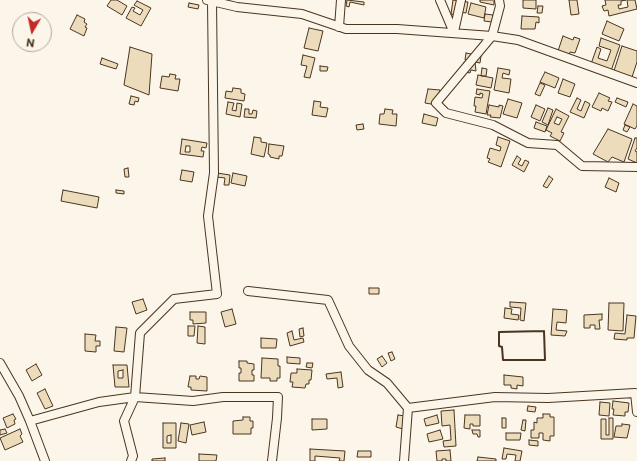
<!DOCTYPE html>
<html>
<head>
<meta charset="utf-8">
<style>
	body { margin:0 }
	#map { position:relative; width:637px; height:461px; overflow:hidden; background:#fbf6e9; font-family:Commissioner,sans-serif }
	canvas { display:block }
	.north { position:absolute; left:12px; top:12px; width:40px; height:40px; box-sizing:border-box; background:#fbf6e9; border:1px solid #b4a999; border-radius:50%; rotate:189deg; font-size:11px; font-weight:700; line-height:16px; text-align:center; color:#4a3520 }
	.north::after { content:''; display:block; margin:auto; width:14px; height:18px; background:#c62828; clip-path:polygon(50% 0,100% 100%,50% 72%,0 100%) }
</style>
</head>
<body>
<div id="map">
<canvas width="637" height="461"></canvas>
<div class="north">N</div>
</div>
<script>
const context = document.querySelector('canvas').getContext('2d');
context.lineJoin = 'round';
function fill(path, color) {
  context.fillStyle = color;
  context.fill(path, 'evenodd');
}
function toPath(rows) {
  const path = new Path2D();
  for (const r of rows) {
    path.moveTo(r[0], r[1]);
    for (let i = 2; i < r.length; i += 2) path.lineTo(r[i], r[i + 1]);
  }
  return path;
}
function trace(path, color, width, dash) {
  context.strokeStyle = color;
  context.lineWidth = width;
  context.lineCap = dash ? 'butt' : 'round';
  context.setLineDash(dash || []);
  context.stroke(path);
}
const building = toPath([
	[111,0,117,0,127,6,122,15,107,6,111,0],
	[347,0,364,2,364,5,350,2,349,7,346,6,347,0],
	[453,0,468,2,466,13,460,12,455,15,451,14,453,0],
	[480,0,497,0,497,2,494,1,494,5,480,2,480,0],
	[523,0,536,0,536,9,523,8,523,0],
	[569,0,577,0,579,14,571,15,569,0],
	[605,0,626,0,621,1,621,5,618,5,619,9,628,7,627,0,635,0,637,9,609,16,608,10,604,11,602,6,606,5,605,0],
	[137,1,151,8,141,26,126,18,132,7,135,8,133,11,140,15,143,10,134,5,137,1],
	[189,3,199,5,198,9,188,7,189,3],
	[471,3,486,7,484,18,468,14,471,3],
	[538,6,543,6,542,13,537,13,538,6],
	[485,14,493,15,492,22,484,21,485,14],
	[77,15,85,19,84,22,87,24,85,27,87,28,84,36,70,29,77,15],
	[522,16,539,17,539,23,536,22,535,29,521,29,522,16],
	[607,21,624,29,619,41,602,34,607,21],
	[309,28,323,31,318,51,304,48,309,28],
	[563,36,573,40,574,37,580,39,575,53,570,52,569,56,558,51,563,36],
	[601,38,620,45,611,71,591,64,597,47,601,49,598,58,607,61,611,50,599,46,601,38],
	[622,46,637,51,637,62,630,83,612,77,622,46],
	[130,47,152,54,149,95,124,85,130,47],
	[466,53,481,56,480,63,475,62,476,71,471,70,470,73,462,71,464,62,466,62,467,60,465,60,466,53],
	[303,55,315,58,310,78,304,77,307,66,301,65,303,55],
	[102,58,118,64,116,69,100,64,102,58],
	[320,66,328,67,327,71,320,71,320,66],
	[482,68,487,69,486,76,481,76,482,68],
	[498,68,510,70,509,75,503,73,502,78,511,79,509,93,494,90,498,68],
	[545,72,559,78,555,88,540,82,545,72],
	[170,74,176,75,175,79,180,79,178,91,160,88,162,76,169,77,170,74],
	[478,75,493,78,491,88,476,85,478,75],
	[563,79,575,84,570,97,558,93,563,79],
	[540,83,545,85,540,96,535,94,540,83],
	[233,88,241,89,241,93,245,94,244,101,225,98,226,91,232,92,233,88],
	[428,89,440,90,437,105,425,103,428,89],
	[477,89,490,91,486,114,475,112,476,106,474,106,475,97,482,98,483,94,480,93,480,95,476,94,477,89],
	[599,93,610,98,608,101,612,102,608,111,602,108,601,111,592,107,599,93],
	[131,96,139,98,138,102,135,101,134,105,129,104,131,96],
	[577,98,581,100,577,109,581,111,585,101,590,104,584,118,570,112,577,98],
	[617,98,628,102,626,107,615,102,617,98],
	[508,99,522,103,517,118,503,114,508,99],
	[314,101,321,102,320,107,328,108,326,117,312,115,314,101],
	[228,102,234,103,232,110,236,111,237,103,242,104,240,117,226,114,228,102],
	[633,104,637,106,637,126,635,129,624,124,633,104],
	[489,105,499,107,499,105,503,106,500,118,490,117,491,115,487,115,489,105],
	[536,105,545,109,540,121,531,117,536,105],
	[548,108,553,110,548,125,542,122,548,108],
	[245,109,249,109,249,114,252,114,253,110,257,111,256,118,244,117,245,109],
	[385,109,393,110,392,114,397,114,396,126,379,124,380,114,384,114,385,109],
	[556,109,569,116,561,132,564,133,560,141,550,136,552,133,546,130,556,109],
	[557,117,562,119,559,125,554,123,557,117],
	[424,114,438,118,436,126,422,123,424,114],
	[536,122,547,126,545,132,534,128,536,122],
	[363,124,364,129,357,130,356,125,363,124],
	[625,125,630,127,627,132,623,130,625,125],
	[608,129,632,139,624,162,612,157,608,162,593,154,608,129],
	[254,137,261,138,261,142,267,143,264,157,251,154,254,137],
	[498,137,510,141,501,167,488,162,490,159,487,158,490,148,500,151,501,147,496,145,498,137],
	[635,138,637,138,637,148,635,151,637,152,637,163,628,159,635,138],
	[182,139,207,143,206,148,202,147,201,151,204,151,203,157,180,154,182,139],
	[186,146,190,146,190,152,185,152,186,146],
	[269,144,284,146,282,156,279,156,279,159,270,157,270,155,268,154,269,144],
	[517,156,521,159,518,164,522,166,525,160,529,162,524,172,512,165,517,156],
	[128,168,129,177,125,177,124,169,128,168],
	[182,170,194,172,192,182,180,180,182,170],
	[217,173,230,175,229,185,224,185,225,178,217,177,217,173],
	[233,173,247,176,245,186,231,183,233,173],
	[549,176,553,179,547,188,543,186,549,176],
	[609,178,619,183,616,192,605,187,609,178],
	[63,190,99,197,97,208,61,201,63,190],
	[116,190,124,191,124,194,116,193,116,190],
	[369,288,379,288,379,294,369,294,369,288],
	[143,299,147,310,136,314,132,302,143,299],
	[510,302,526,303,524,321,520,320,521,308,510,307,510,302],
	[609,303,624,303,623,331,608,330,609,303],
	[505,308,512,309,511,314,519,315,518,320,504,318,505,308],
	[232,309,236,324,225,327,221,312,232,309],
	[553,309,567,310,566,323,557,322,556,330,567,331,565,336,551,335,553,309],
	[190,312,206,312,206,323,193,324,193,320,190,320,190,312],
	[602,314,602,320,599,320,600,329,595,329,595,325,590,325,590,328,584,328,584,315,602,314],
	[627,315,636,316,634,338,627,338,627,340,614,339,615,333,625,334,627,315],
	[188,326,195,326,194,336,188,336,188,326],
	[198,326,205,327,205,344,197,343,198,326],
	[116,327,127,328,124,352,114,351,116,327],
	[303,328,304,336,300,337,299,329,303,328],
	[292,331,294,340,303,338,304,342,290,346,287,333,292,331],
	[85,334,96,335,95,341,100,341,100,346,96,346,96,352,85,351,85,334],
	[261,338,277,339,276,348,261,348,261,338],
	[392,352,395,359,391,361,388,353,392,352],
	[382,356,387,363,382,367,377,359,382,356],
	[287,357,300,358,300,364,287,363,287,357],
	[262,358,278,359,278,366,280,366,280,378,277,378,277,381,270,381,270,378,261,378,262,358],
	[239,361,247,361,247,363,254,364,254,370,252,370,252,375,254,375,254,381,239,381,239,373,241,373,241,368,239,368,239,361],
	[307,363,313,363,312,368,306,367,307,363],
	[36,364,42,375,32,381,26,370,36,364],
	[113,365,127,365,129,387,115,387,113,365],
	[123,370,123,378,118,378,118,371,123,370],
	[297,369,312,370,311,380,309,380,309,384,306,384,305,388,292,387,293,382,290,382,291,373,297,373,297,369],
	[341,372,343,387,338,388,337,378,327,379,326,374,341,372],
	[504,375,523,377,523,386,517,385,517,389,511,388,511,385,504,385,504,375],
	[190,376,196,376,196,379,199,379,200,376,207,377,207,391,191,390,191,387,188,387,190,376],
	[45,389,53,406,45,409,37,393,45,389],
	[613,401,629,403,628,412,625,412,625,416,613,415,614,409,612,409,613,401],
	[600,402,610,403,609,416,599,415,600,402],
	[528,406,536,407,535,412,527,411,528,406],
	[454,410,456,446,444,447,443,441,451,440,450,425,442,426,441,411,454,410],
	[13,414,16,419,14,420,15,424,7,428,3,418,13,414],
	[543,414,550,414,550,417,554,417,554,436,550,436,550,441,543,440,543,433,539,433,539,438,531,438,531,430,534,430,534,422,537,423,537,418,543,418,543,414],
	[398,415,405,416,403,429,396,427,398,415],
	[437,415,439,423,426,426,424,419,437,415],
	[465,415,480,415,480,426,473,426,473,424,470,424,470,429,464,428,465,415],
	[243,417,250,417,250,421,253,421,253,428,251,428,251,434,233,434,233,421,243,420,243,417],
	[502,418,506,418,506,428,502,428,502,418],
	[609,418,613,418,613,439,601,439,601,419,606,419,606,435,609,435,609,418],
	[312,419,327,419,327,429,312,430,312,419],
	[523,420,526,420,525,431,521,430,523,420],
	[204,422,206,432,192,435,190,425,204,422],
	[163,423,176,423,176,448,163,448,163,423],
	[171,435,171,443,167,443,167,436,171,435],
	[181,423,189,424,186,443,178,441,181,423],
	[622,424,630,425,627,438,614,437,616,426,622,426,622,424],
	[5,429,7,433,0,435,0,430,5,429],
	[20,429,22,434,20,436,23,442,5,450,0,438,20,429],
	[440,430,443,439,429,442,427,434,440,430],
	[472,430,480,430,480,437,478,437,477,434,473,434,472,430],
	[506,433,521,433,520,440,506,440,506,433],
	[529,440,538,441,538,446,529,445,529,440],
	[504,448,522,451,520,461,515,461,516,455,507,454,506,459,502,459,504,448],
	[310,449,345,451,344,461,339,461,340,458,315,456,315,461,310,461,310,449],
	[450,450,451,461,446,461,446,459,442,459,442,461,437,461,436,451,450,450],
	[358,451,371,451,371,457,357,457,358,451],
	[199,454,217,455,216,461,199,461,199,454],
	[478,457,496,459,496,461,477,461,478,457],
	[165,458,165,461,152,461,152,459,165,458]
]);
const minor = toPath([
	[207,0,237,7,302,14,346,29,397,29,492,36,518,40,637,83],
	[440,0,454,33],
	[499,0,500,6,492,36,436,103,446,113,493,125,528,143,557,145,582,166,637,167],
	[339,27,341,0],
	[454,32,461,0],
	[248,291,328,300,349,346,368,370,387,383,408,408],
	[0,363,19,396,30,421,45,461],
	[30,421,99,402,135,397,193,401,223,397,278,397,277,418,272,461],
	[131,461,133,456,124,421,135,397,140,333,174,299,217,294,208,216,214,173,212,2],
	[404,461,408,408,495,397,548,398,635,393,637,412]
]);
const wall = toPath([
	[544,331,545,360,503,360,502,347,499,346,499,332,544,331]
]);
fill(building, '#ecdcbc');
trace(building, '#4a3520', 1);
trace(minor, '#4a3520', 10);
trace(minor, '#fbf6e9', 8);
trace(wall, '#4a3520', 2);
</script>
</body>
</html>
